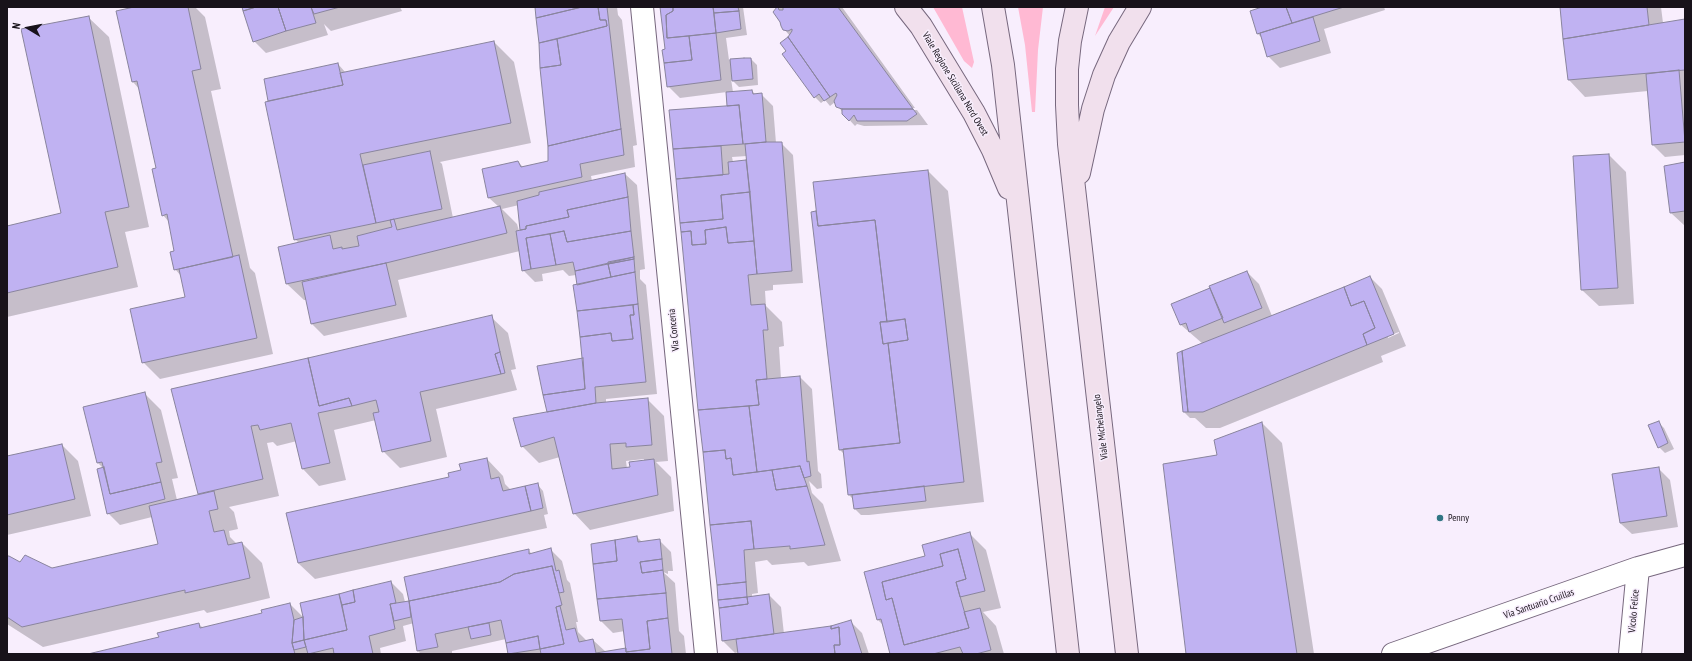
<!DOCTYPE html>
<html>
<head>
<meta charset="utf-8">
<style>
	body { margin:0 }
	#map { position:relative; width:1692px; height:661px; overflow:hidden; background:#f8eefd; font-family:"PT Sans Narrow",sans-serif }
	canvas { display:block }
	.frame { position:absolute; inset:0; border:8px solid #18121a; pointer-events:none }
	.north { position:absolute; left:8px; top:8px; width:40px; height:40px; -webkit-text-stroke:3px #f8eefd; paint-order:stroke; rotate:280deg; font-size:11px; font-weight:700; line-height:16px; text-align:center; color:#18121a }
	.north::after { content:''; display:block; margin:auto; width:14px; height:18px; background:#18121a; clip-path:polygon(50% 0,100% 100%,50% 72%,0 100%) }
</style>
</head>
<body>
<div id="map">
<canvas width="1692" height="661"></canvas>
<div class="frame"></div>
<div class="north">N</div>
</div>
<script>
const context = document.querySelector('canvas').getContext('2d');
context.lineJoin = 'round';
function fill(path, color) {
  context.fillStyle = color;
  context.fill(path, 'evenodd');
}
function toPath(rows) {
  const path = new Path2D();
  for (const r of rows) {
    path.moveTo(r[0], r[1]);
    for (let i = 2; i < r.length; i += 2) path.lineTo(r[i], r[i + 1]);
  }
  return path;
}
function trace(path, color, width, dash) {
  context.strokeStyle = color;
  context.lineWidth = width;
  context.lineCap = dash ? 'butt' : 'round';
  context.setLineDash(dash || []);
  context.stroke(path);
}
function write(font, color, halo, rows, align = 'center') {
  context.font = font + ' "PT Sans Narrow",sans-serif';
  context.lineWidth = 3;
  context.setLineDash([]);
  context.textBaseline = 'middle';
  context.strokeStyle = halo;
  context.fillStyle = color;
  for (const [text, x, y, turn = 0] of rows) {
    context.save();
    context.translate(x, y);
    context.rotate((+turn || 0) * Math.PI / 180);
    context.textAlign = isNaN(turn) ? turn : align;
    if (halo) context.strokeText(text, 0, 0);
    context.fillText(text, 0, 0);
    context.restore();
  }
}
const green = toPath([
	[933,7,962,7,974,62,972,68,964,61],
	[1018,7,1043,7,1038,50,1035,112,1032,112,1025,45],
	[1105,7,1114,7,1095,36]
]);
const shadow = toPath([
	[138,7,195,7,205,17,221,89,211,91,250,268,255,273,273,354,160,379,143,362,186,298,181,276,175,269,176,252,169,222,163,215,158,169,140,90,133,82,117,12],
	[243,7,400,7,402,11,331,31,324,24,328,35,266,53,254,41],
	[536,7,617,7,618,15,622,20,637,145,633,146,635,167,591,176,592,181,625,174,637,185,645,269,640,270,640,279,646,285,657,394,606,399,606,403,647,399,664,416,668,461,656,462,671,477,674,511,590,530,574,513,560,457,539,463,522,446,549,413,584,359,574,286,578,285,576,275,569,276,563,270,542,274,543,281,535,282,523,270,520,251,398,280,407,317,324,336,312,324,307,300,304,300,287,284,299,243,295,239,269,100,338,64,346,73,494,42,514,62,531,143,440,162,442,164,453,218,499,207,488,197,518,162,523,167,549,162],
	[519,205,521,230,519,231,517,224,502,209],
	[644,459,644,461,631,468,627,469,626,461],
	[661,7,743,7,747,35,726,38,729,60,751,59,757,65,758,85,739,87,731,79,733,92,752,91,755,94,761,94,773,106,776,143,781,143,793,155,803,283,773,285,773,290,765,291,766,306,782,322,784,346,779,347,781,379,800,377,812,389,818,471,821,474,822,488,817,489,809,481,812,493,823,504,841,561,808,566,804,562,772,565,767,560,755,562,758,593,752,594,752,597,769,595,781,607,784,634,830,628,850,621,862,633,869,654,739,654,739,652,735,653,723,641,699,410,671,111,728,107,727,92,680,98,668,86,666,50],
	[747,156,747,161,733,162,732,157],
	[778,7,842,7,915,108,858,108,858,110,917,110,928,125,864,126,857,124,855,126,843,113,835,102,830,106,825,100,821,103,815,97,788,51,790,36,784,29,774,12],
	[1266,7,1384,7,1385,10,1324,29,1331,53,1280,68,1268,56,1263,39,1257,33],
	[1561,7,1661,7,1663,23,1685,20,1685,155,1665,157,1653,145,1648,91,1585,97,1569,80],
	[88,17,109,37,149,227,125,232,138,287,7,317,7,227,62,214],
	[1609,155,1626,172,1634,304,1599,306,1582,290],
	[1685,163,1685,226,1671,213],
	[928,171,948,191,984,502,869,515,861,515,855,509,854,500,849,495,844,454,840,450,816,213,818,214],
	[1247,272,1259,284,1272,316,1370,277,1382,289,1406,346,1381,356,1383,362,1220,428,1206,428,1195,418,1190,418,1184,412,1203,344,1181,325,1172,304],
	[1399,332,1399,333,1388,338,1388,336],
	[491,317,508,333,516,369,511,370,517,390,436,409,447,457,400,468,383,451,376,420,334,430,346,480,319,486,303,469,297,441,277,446,273,442,267,443,279,496,229,507,234,512,238,529,229,531,230,537,237,544,242,543,262,563,270,598,207,613,204,610,43,647,7,624,7,557,20,563,52,569,159,545,152,517,120,525,108,513,103,468,98,463,85,408,144,393,161,410,178,478,172,479,177,500,201,495,172,389],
	[1658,422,1664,428,1674,449,1665,453,1659,447],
	[1262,423,1282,443,1314,654,1187,654,1218,455],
	[62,445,78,461,91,516,7,535,7,457],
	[487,459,503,476,505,484,511,490,538,485,543,491,548,514,544,515,547,528,315,579,298,563,462,471],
	[1658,468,1670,480,1678,527,1632,534,1620,523],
	[969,533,986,550,1001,608,983,612,996,626,1004,654,891,654,884,626,878,620,926,556],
	[637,537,642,542,659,540,671,552,673,571,668,571,668,574,663,572,675,583,679,631,684,636,686,654,509,654,506,639,452,651,452,654,421,654,418,651,414,623,403,626,406,641,380,648,381,654,92,654,160,638,199,624,203,628,263,614,290,604,304,618,301,604,391,582,403,594,405,602,410,601,528,550,532,554,550,549,562,561,567,580,570,583,578,622,576,622,578,632,587,641,593,640,606,652,627,649,625,631,613,633,601,621]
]);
const building = toPath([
	[134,7,188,7,201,69,192,71,233,257,174,270,170,252,174,251,167,214,162,216,152,169,156,168,137,81,132,82,116,11,134,7],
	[242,7,256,7,243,11,242,7],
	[256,7,278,7,286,31,253,42,243,11,256,7],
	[278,7,311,7,316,23,286,31,278,7],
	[311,7,340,7,314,14,311,7],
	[535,7,582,7,536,18,535,7],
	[582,7,598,7,600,20,606,20,607,26,539,43,536,18,582,7],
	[598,7,607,7,621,129,548,146,540,68,561,65,557,39,607,26,606,20,600,20,598,7],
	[660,7,673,7,673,11,666,15,667,38,689,36,692,60,664,63,662,50,665,49,660,7],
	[673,7,713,7,716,33,667,38,666,15,673,11,673,7],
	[713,7,738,7,739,11,714,13,713,7],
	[777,7,778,7,779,10,783,10,783,7,838,7,913,109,842,109,836,107,834,101,837,95,836,93,830,97,788,37,792,31,792,29,788,31,783,30,781,26,780,22,773,12,777,7],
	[1262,7,1286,7,1292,23,1257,34,1250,11,1262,7],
	[1286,7,1344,7,1292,23,1286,7],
	[1560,7,1647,7,1649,25,1563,39,1560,7],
	[739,11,741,29,716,33,714,13,739,11],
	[89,16,129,207,105,212,118,267,7,293,7,226,61,213,21,29,89,16],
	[1313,17,1320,41,1267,57,1260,33,1313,17],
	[1685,19,1685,70,1568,80,1563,39,1685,19],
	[716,33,721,80,667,87,664,63,692,60,689,36,716,33],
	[788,37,830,97,824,101,819,94,814,98,782,54,786,51,780,43,788,37],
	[557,39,561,65,540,68,539,43,557,39],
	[494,41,511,123,360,154,376,223,294,240,265,102,343,85,340,73,494,41],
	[744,58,751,58,753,79,732,81,730,59,744,58],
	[338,63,343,85,268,101,264,79,338,63],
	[1679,70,1685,142,1652,145,1646,74,1679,70],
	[752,90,753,94,762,93,766,142,743,144,739,105,727,106,726,92,752,90],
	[739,105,743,144,673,149,669,110,739,105],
	[842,109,913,109,917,114,907,121,857,121,854,115,849,121,842,114,842,109],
	[621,129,624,155,580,164,582,177,488,198,482,169,518,161,521,167,548,161,548,146,621,129],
	[766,142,782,142,792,271,757,274,745,144,766,142],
	[721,146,723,175,676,179,673,149,721,146],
	[430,151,442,209,376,223,363,165,430,151],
	[1609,154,1618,288,1581,290,1573,156,1609,154],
	[746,160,750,192,721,195,723,219,680,223,676,179,729,174,728,162,746,160],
	[1685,162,1685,211,1670,213,1664,166,1685,162],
	[928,170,964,482,848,495,843,449,900,443,888,343,908,340,905,319,887,322,875,220,818,226,813,182,928,170],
	[625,173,628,197,567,210,569,217,526,226,526,229,520,230,517,201,539,195,539,192,625,173],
	[750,192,754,241,728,243,726,227,705,230,706,244,692,245,691,231,681,232,680,223,723,219,721,195,750,192],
	[628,197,631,231,567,242,564,231,526,238,531,269,522,271,516,231,526,229,526,226,569,217,567,210,628,197],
	[500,206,507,233,386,263,286,284,278,247,330,235,333,249,342,247,342,249,359,246,357,236,392,227,390,220,394,219,397,230,500,206],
	[816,211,818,226,875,220,887,322,880,322,883,344,888,343,900,443,839,450,811,212,816,211],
	[726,227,728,243,754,241,757,274,748,275,751,305,765,304,768,330,763,330,767,379,756,380,759,405,698,410,681,232,691,231,692,245,706,244,705,230,726,227],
	[564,231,567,242,631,231,634,257,575,271,573,262,556,265,550,234,564,231],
	[550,234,556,265,531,269,526,238,550,234],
	[239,255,257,338,142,363,130,309,185,297,179,269,239,255],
	[634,257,634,259,608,264,608,262,634,257],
	[634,259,635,272,611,277,608,264,634,259],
	[386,263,396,305,311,324,302,282,386,263],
	[608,264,611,277,577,285,575,271,608,264],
	[1247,271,1262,308,1224,323,1209,286,1247,271],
	[635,272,638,304,577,311,573,285,635,272],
	[1370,276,1394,334,1367,345,1363,334,1375,328,1364,301,1351,306,1344,287,1370,276],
	[1344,287,1351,306,1364,301,1375,328,1363,334,1367,345,1203,412,1188,412,1182,351,1344,287],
	[1210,288,1223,318,1189,332,1186,323,1180,325,1171,304,1210,288],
	[638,304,646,382,595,387,596,403,547,412,543,395,585,389,580,337,611,333,612,341,633,339,630,315,634,315,633,305,638,304],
	[633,305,634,315,630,315,633,339,612,341,611,333,580,337,577,311,633,305],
	[492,315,500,352,495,354,501,374,420,392,431,441,382,452,373,413,379,412,376,400,352,406,349,398,319,406,308,358,492,315],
	[905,319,908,340,883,344,880,322,905,319],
	[1182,351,1188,412,1183,412,1177,353,1182,351],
	[500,352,505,373,501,374,495,354,500,352],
	[308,358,319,406,349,398,352,406,318,413,330,463,302,469,291,423,260,430,258,425,251,426,263,479,198,494,171,389,308,358],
	[583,358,585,389,543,395,537,366,583,358],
	[800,376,807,462,809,461,811,476,804,478,800,466,757,472,749,406,759,405,756,380,800,376],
	[145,392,162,462,156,463,161,482,110,494,102,462,97,463,83,407,145,392],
	[648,398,652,445,626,447,626,443,610,444,612,469,630,467,629,462,654,459,658,495,573,514,554,437,521,447,513,418,596,403,648,398],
	[749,406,757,472,733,475,731,458,726,459,725,450,703,452,698,410,749,406],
	[1659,421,1668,443,1658,448,1648,425,1659,421],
	[1262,422,1297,654,1186,654,1163,464,1217,455,1214,440,1262,422],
	[62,444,75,499,7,515,7,456,62,444],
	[725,450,726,459,731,458,733,475,772,470,776,490,807,486,825,545,790,549,790,546,754,549,751,521,710,525,703,452,725,450],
	[487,458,491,479,499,477,503,491,525,486,531,511,298,563,286,513,449,477,448,473,461,470,459,464,487,458],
	[800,466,807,486,776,490,772,470,800,466],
	[104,467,110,494,161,482,165,499,107,514,97,469,104,467],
	[1659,467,1667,516,1620,523,1612,474,1659,467],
	[538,483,543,508,531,511,525,486,538,483],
	[924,486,926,501,854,509,852,495,924,486],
	[214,491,218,509,209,511,214,532,224,530,228,545,242,542,250,578,185,593,185,590,22,627,7,617,7,556,9,556,20,562,25,555,52,568,158,544,149,506,214,491],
	[751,521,754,549,744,550,746,582,717,585,710,525,751,521],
	[970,532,985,591,960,597,956,582,966,579,958,549,940,554,943,566,882,582,886,600,892,598,904,645,969,628,964,612,980,608,991,650,976,654,963,654,960,647,933,654,890,654,881,619,877,620,864,572,925,556,922,545,970,532],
	[637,536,638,542,660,539,662,559,640,562,642,573,663,570,666,593,597,599,593,564,617,561,615,540,637,536],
	[615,540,617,561,593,564,591,544,615,540],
	[551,548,556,571,559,570,564,592,559,593,552,566,514,574,500,582,409,601,404,577,529,549,529,554,551,548],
	[958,549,966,579,956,582,969,628,904,645,892,598,886,600,882,582,943,566,940,554,958,549],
	[662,559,663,570,642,573,640,562,662,559],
	[552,566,562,605,556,607,564,644,540,649,538,636,506,643,501,620,435,634,438,647,417,651,409,601,500,582,514,574,552,566],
	[391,581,396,603,390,604,395,629,369,636,373,654,334,654,333,648,308,654,304,640,347,630,342,605,355,602,353,590,391,581],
	[746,582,747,597,718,600,717,585,746,582],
	[353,590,355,602,342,605,339,594,353,590],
	[666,593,668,618,647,621,650,649,626,652,622,619,600,621,597,599,666,593],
	[339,594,347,630,304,640,303,617,300,603,339,594],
	[769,594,774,634,722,641,719,608,748,604,747,597,769,594],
	[747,597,748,604,719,608,718,600,747,597],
	[409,601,411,617,394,621,390,604,409,601],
	[290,603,294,620,292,643,295,654,88,654,159,637,157,633,199,623,200,628,262,613,261,610,290,603],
	[560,606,566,630,575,628,579,642,593,639,596,653,626,648,626,652,650,649,647,621,668,618,672,654,541,654,540,649,564,644,556,607,560,606],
	[303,617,304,640,292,643,294,620,303,617],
	[851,620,862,654,835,654,834,645,840,645,839,627,831,629,831,626,851,620],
	[489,623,491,635,471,639,468,627,489,623],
	[831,626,831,629,839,627,840,645,834,645,835,654,738,654,736,639,831,626],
	[538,636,540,649,508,654,506,643,538,636],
	[304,640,306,647,294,650,292,643,304,640]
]);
const street = toPath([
	[642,7,706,654],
	[1393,654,1638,568,1685,555],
	[1630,654,1638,568]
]);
const secondary = toPath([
	[906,7,921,26,974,113,993,150,1009,188],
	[993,7,1003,65,1068,654],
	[1077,7,1070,41,1067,69,1067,105,1069,144,1127,654],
	[1079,173,1093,109,1104,75,1119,42,1140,7]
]);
const markers = [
	[1440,518,4,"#317684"]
];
const streetNames = [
	["Viale Regione Siciliana Nord Ovest",955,84,59],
	["Via Conceria",674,330,-96],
	["Viale Michelangelo",1101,427,-97],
	["Via Santuario Cruillas",1539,604,-19],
	["Vicolo Felice",1634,611,-85]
];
const poiNames = [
	["Penny",1448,518]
];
fill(green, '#ffb9d3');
fill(shadow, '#0003');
fill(building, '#c0b2f2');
trace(building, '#89849d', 1);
trace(street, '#77687e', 24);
trace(secondary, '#77687e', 24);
trace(street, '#fff', 22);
trace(secondary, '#f1e0ed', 22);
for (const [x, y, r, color] of markers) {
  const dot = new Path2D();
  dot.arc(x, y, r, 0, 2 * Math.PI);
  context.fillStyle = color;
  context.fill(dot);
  trace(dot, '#f8eefd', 1.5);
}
write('10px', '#18121a', '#f8eefd', streetNames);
write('10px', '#18121a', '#f8eefd', poiNames, 'left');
</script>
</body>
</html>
